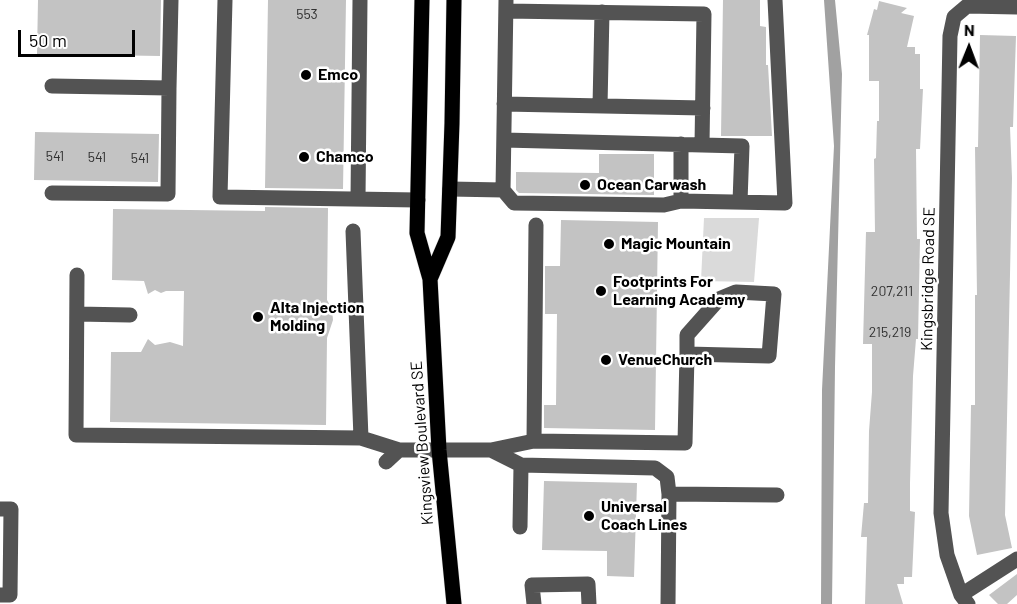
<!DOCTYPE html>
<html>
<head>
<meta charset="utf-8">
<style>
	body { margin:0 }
	#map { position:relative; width:1017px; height:604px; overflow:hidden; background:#fff; font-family:Barlow,sans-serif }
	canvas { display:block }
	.north { position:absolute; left:939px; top:18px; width:60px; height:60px; -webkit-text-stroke:4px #fff; paint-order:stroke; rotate:1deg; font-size:16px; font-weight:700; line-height:24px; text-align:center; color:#000 }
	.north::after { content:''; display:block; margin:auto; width:21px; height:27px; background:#000; clip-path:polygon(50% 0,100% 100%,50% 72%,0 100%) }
	.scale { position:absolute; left:18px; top:30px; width:117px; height:27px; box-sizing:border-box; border:3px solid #000; border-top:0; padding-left:8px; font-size:18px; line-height:21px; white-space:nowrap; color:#000; -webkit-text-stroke:4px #fff; paint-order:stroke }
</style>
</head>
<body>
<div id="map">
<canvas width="1017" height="604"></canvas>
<div class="north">N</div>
<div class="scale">50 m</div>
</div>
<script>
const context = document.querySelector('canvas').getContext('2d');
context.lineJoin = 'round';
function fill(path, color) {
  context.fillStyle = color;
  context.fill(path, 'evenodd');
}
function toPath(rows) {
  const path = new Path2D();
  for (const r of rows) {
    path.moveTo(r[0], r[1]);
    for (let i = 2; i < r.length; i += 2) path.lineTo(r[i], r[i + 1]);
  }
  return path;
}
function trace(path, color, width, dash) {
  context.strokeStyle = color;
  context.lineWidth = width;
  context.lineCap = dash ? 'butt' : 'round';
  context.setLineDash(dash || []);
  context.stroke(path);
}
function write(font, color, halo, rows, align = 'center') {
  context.font = font + ' Barlow,sans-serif';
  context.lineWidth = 5;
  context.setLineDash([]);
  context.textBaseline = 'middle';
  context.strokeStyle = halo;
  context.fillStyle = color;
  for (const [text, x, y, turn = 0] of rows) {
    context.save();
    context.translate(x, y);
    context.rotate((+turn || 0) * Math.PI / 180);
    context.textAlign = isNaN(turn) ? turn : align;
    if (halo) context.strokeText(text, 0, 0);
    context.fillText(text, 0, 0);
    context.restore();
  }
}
const green = toPath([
	[704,218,759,218,754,282,701,281]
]);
const water = toPath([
	[824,0,835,0,842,74,835,367,832,604,821,604,822,390,834,146]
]);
const building = toPath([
	[38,0,161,0,160,56,37,54],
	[268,0,346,0,343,189,265,188],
	[723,0,760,0,760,26,766,27,766,65,768,65,772,136,721,136],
	[879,1,907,8,901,13,914,16,907,47,915,47,915,54,920,54,920,89,923,89,920,149,916,149,917,239,920,239,918,339,916,339,913,376,910,483,910,511,915,512,912,577,904,577,904,584,897,584,903,604,865,604,867,537,861,537,864,503,868,503,869,431,872,392,872,344,863,344,866,232,875,232,874,159,876,158,877,121,879,121,879,81,869,81,869,35,867,35,874,9,877,10],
	[980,35,1016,36,1013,127,1010,127,1012,178,1005,515,1012,548,977,555,969,516,971,405,975,405,975,295,977,295,975,147,978,147],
	[35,132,159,134,158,182,34,180],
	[599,154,654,154,654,195,519,193,516,190,516,172,599,173],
	[265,207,328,208,327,300,332,309,333,320,327,338,326,425,110,422,111,352,141,352,148,339,155,345,170,342,183,346,184,291,166,291,161,293,155,290,148,294,144,281,112,280,113,209,265,211],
	[561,220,658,222,655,430,544,428,544,405,556,405,557,314,545,314,545,266,560,266],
	[544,481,637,483,634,577,607,576,607,551,542,550],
	[1017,574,1017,595,1007,604,998,604,989,595]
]);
const minor = toPath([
	[225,0,220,197,418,200],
	[506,11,704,14,702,145],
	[52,86,169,88,171,0],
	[504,104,703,108],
	[600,106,602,12],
	[504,140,742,146,740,202],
	[681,144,681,201,785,203,775,0],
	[450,189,503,190,506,0],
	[503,190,514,203,664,205,681,201],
	[52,193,168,194,169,88],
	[358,199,360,0],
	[353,231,361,438,399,450,491,450,534,441,536,225],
	[77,275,76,435,361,438],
	[77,314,130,315],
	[534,441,685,443,687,354,687,335,719,299,736,292,774,294,769,356,687,354],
	[491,450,521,465,520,527],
	[386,462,399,450],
	[521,465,655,468,667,477,669,494,668,604],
	[669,494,777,495],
	[0,509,11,509,10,595,0,595],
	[961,595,1017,559],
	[534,604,532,585,588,584,589,604],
	[968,604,961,595,947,555,941,513,950,36,954,17,967,6,1017,7]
]);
const major = toPath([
	[422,0,417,233,430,279,439,450,454,604],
	[430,279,448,237,452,123,454,0]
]);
const markers = [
	[306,75,6,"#000"],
	[304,157,6,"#000"],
	[585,185,6,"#000"],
	[609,244,6,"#000"],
	[601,291,6,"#000"],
	[258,317,6,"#000"],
	[606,360,6,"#000"],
	[589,516,6,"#000"]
];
const numberNames = [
	["553",307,14],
	["541",55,156],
	["541",97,157],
	["541",140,158],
	["207,211",892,291],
	["215,219",890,332]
];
const poiNames = [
	["Emco",318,75],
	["Chamco",316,157],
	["Ocean Carwash",597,185],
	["Magic Mountain",621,244],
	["Footprints For",613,282],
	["Learning Academy",613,300],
	["Alta Injection",270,308],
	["Molding",270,326],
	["VenueChurch",618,360],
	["Universal",601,507],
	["Coach Lines",601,525]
];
const streetNames = [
	["Kingsbridge Road SE",928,279,-89],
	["Kingsview Boulevard SE",422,443,-94]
];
fill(green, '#dadada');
fill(water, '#a1a1a1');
fill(building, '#c3c3c3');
trace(major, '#dbdbdb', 16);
trace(minor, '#535353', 15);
trace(major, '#000', 15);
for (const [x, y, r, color] of markers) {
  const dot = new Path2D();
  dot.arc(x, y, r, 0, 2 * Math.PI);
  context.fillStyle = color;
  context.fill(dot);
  trace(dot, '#fff', 2);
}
write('14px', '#313131', null, numberNames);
write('bold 16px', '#000', '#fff', poiNames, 'left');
write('16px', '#000', '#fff', streetNames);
</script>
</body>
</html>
